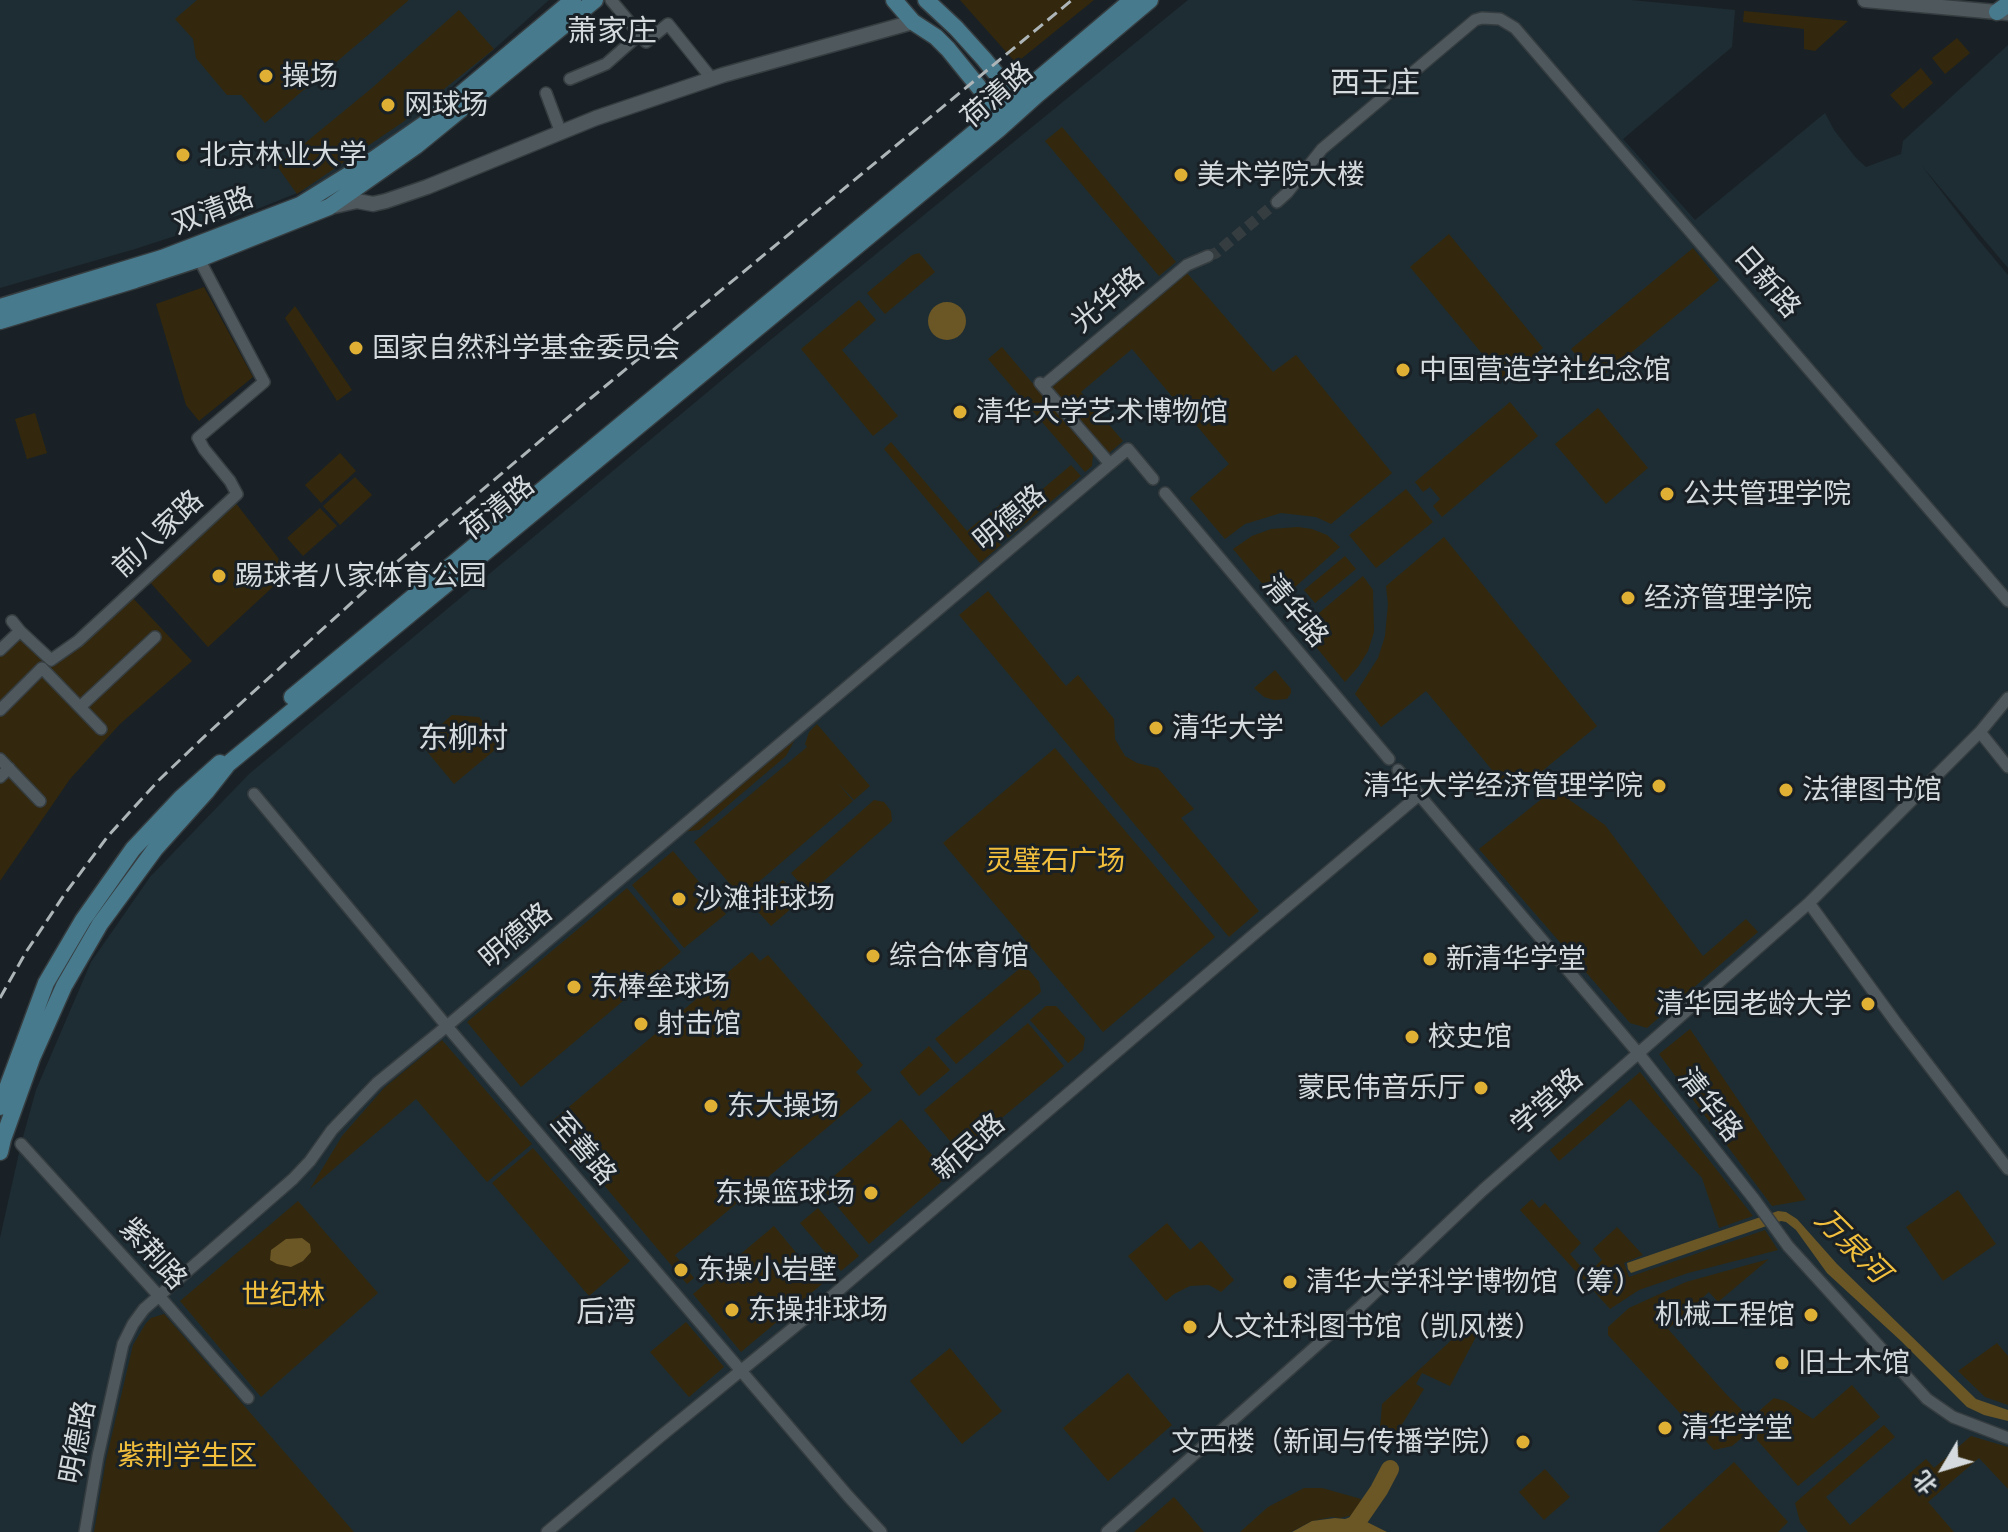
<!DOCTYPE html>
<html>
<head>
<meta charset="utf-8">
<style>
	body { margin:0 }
	#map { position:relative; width:2008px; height:1532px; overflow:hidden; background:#192126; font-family:"Public Sans","Noto Sans SC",sans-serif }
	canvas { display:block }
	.north { position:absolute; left:1904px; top:1428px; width:80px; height:80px; -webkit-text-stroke:6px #192126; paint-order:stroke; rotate:232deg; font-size:22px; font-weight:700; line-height:32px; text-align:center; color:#d4dadd }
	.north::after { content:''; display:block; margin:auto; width:28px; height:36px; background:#d4dadd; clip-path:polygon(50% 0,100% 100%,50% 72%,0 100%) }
</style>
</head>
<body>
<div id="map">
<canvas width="2008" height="1532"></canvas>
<div class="north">北</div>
</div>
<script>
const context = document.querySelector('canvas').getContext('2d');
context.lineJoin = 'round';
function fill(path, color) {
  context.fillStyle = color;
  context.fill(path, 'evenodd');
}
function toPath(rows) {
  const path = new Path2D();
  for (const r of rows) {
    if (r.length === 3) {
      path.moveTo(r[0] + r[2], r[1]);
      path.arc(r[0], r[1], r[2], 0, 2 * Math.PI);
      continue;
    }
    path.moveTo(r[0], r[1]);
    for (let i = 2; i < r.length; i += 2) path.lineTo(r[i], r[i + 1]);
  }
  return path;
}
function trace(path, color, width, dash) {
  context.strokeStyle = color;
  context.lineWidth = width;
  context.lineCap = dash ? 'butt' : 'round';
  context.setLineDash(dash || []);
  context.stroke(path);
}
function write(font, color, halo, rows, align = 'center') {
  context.font = font + ' "Public Sans","Noto Sans SC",sans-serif';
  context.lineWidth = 6;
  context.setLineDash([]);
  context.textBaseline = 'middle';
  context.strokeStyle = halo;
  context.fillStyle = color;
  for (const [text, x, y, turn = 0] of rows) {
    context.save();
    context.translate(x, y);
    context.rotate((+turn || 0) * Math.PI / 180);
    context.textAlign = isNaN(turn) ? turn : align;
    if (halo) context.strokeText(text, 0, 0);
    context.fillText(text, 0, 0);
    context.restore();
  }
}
const built = toPath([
	[0,0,549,0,407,127,325,182,252,211,135,249,0,288],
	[1188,0,1631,0,1735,10,1732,47,1623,139,1695,220,1825,113,1834,130,1856,158,1866,167,1901,154,1903,141,2008,45,2008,268,1922,166,1977,238,2008,275,2008,1532,0,1532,0,1238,21,1144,36,1090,91,962,150,877,249,774,752,355]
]);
const green = toPath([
	[197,0,409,0,265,123,241,95,227,95,196,58,193,39,175,19],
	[960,0,1094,0,1016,63],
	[459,10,494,49,403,122,297,194,277,166,372,88],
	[1744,11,1848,21,1815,51,1804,49,1804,29,1743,22],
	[1957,38,1970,53,1945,74,1932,58],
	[1921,68,1933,83,1903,109,1890,95],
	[1062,127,1176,262,1159,276,1045,141],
	[1449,234,1543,348,1504,380,1410,267],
	[1693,248,1719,280,1598,380,1571,349],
	[919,253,935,272,885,314,867,293,912,255],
	[1186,272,1273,372,1296,355,1392,473,1331,524,1316,517,1281,513,1245,524,1225,539,1190,498,1229,464,1132,349,1081,392,1123,441,1107,455,1050,388],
	[204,287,253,377,199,421,186,405,156,304],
	[859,300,876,320,842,350,898,416,873,436,801,349],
	[295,306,352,390,337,401,285,318],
	[1002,347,1093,455,1092,466,1085,472,988,359],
	[1510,402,1538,436,1442,517,1433,506,1440,499,1430,487,1423,492,1415,482],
	[1598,408,1648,468,1606,504,1555,444],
	[35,413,47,453,27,459,15,419],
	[891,442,967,531,980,520,1001,545,980,563,884,449],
	[340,453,356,471,321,503,305,485],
	[1071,465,1081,476,1008,538,988,515,1002,503,1012,515],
	[355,477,372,495,340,525,323,506],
	[1406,489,1433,522,1376,568,1349,535],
	[235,502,289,572,208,647,148,580],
	[320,508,337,526,303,556,287,538],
	[1298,527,1312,529,1327,535,1340,547,1294,588,1280,589,1271,594,1233,549,1252,536,1271,529],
	[1444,537,1597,726,1513,795,1426,691,1381,727,1355,694,1378,658,1385,636,1388,604,1386,586],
	[1345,556,1356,569,1315,603,1304,590],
	[1363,576,1373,590,1374,632,1368,651,1358,667,1345,682,1307,636,1314,629,1319,613],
	[988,591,1066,686,1078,675,1114,719,1115,739,1125,756,1137,763,1158,768,1194,809,1181,818,1259,911,1229,937,959,615],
	[131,596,192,661,120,724,70,779,0,881,0,656,22,635,54,666],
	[1275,670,1291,689,1291,693,1287,699,1274,700,1264,697,1254,688],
	[452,715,479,717,502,744,454,784,420,743],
	[817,724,870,786,854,800,838,783,853,801,741,897,694,842,807,747,805,744,809,732],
	[799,732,786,756,699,830,682,832],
	[1055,748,1215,937,1103,1032,943,843],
	[1554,789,1605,825,1703,956,1746,919,1758,932,1647,1028,1630,1023,1479,849],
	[874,800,884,802,891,811,892,821,809,894,791,873],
	[673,851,726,914,684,948,632,885],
	[783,880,801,900,771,926,753,906],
	[627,888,681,952,521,1087,467,1022],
	[752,952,760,961,768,955,863,1065,856,1072,872,1090,675,1255,694,1278,687,1284,551,1122],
	[1019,969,1029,970,1039,982,1041,992,956,1064,935,1039],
	[1046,1006,1056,1006,1085,1038,1083,1050,1068,1063,1030,1020],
	[1028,1023,1064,1066,960,1153,924,1110],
	[1690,1029,1806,1200,1772,1206,1659,1054],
	[442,1040,532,1144,487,1182,416,1099,310,1189,342,1136,384,1088],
	[929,1046,950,1070,919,1096,900,1072],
	[1640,1072,1753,1216,1719,1228,1702,1178,1630,1099,1559,1161,1550,1150],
	[901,1119,949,1175,869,1244,821,1187],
	[533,1148,630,1261,589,1296,492,1183],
	[1958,1190,1996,1244,1943,1281,1906,1227],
	[1532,1199,1539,1208,1545,1203,1581,1243,1570,1254,1587,1274,1602,1260,1593,1249,1617,1227,1643,1255,1624,1263,1629,1277,1765,1230,1778,1250,1688,1273,1639,1290,1610,1309,1520,1210],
	[298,1201,378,1293,261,1397,180,1301],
	[818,1208,859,1256,841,1271,800,1223],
	[1167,1223,1190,1250,1201,1241,1234,1280,1221,1292,1209,1285,1190,1286,1174,1294,1166,1301,1128,1256],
	[774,1226,822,1284,741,1352,693,1294],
	[1769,1259,1718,1302,1709,1292,1668,1329,1726,1394,1747,1415,1743,1437,1732,1446,1714,1450,1608,1335,1608,1327,1629,1308,1686,1282],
	[164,1314,247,1409,354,1532,94,1532,106,1460,133,1345,146,1323,151,1318],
	[686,1322,724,1367,689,1397,650,1352],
	[1471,1322,1479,1331,1450,1386,1422,1373,1416,1384,1424,1389,1391,1442,1380,1428,1382,1404],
	[1997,1343,2008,1356,2008,1405,1985,1397,1958,1371],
	[950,1348,1002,1411,962,1444,910,1381],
	[1128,1373,1172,1425,1108,1481,1063,1428],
	[1852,1385,1880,1417,1798,1486,1757,1440,1759,1411,1774,1398,1785,1401,1813,1419],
	[1884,1425,1895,1437,1826,1497,1850,1525,1926,1459,1934,1468,1971,1436,2008,1447,2008,1489,1979,1458,1928,1502,1954,1532,1808,1532,1800,1522,1795,1503],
	[1734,1462,1788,1522,1778,1532,1658,1532],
	[1545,1469,1570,1497,1544,1520,1519,1492],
	[1304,1488,1322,1488,1361,1499,1360,1503,1353,1515,1340,1518,1332,1517,1312,1521,1291,1532,1240,1532,1268,1507],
	[1174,1497,1204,1532,1134,1532]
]);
const water = toPath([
	[947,321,19],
	[1778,1211,1786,1212,1797,1219,1837,1264,1976,1399,2008,1410,2008,1421,1984,1415,1967,1407,1901,1341,1827,1273,1796,1230,1786,1222,1781,1221,1631,1273,1628,1269,1627,1263],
	[302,1238,310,1244,311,1252,303,1261,291,1267,277,1264,270,1260,271,1250,286,1239],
	[1366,1502,1372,1507,1367,1517,1367,1522,1387,1532,1292,1532,1312,1521,1335,1518,1345,1519,1353,1516]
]);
const river = toPath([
	[1357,1522,1379,1490,1390,1469]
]);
const minorTunnel = toPath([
	[1208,256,1216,253,1277,202]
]);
const minor = toPath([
	[611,0,646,42,668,24,712,79],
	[570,79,606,64,640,34],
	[546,93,561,133],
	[1277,202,1287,193,1322,149,1475,20,1482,18,1500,19,1515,28,2008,601],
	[1040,383,1110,464,1128,449,1153,479],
	[1043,386,1187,265,1208,256],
	[1165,493,1389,759],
	[12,621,20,631],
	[0,650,20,631,51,660,78,641,237,494,230,481,204,449,198,438,264,382,199,259],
	[80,707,155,637],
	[0,710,42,668,101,729],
	[1980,732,2008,767],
	[0,759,40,801],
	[1398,770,1639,1054,1754,1199,1788,1246,1927,1399,1953,1417,2008,1438],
	[0,777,9,768],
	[254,794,450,1030,848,1496,881,1532],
	[1809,903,1897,1024,2008,1169],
	[21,1144,159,1296,248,1398],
	[85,1532,98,1456,123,1344,133,1324,144,1309,293,1179,310,1161,332,1130,377,1083,447,1026,1110,464],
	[547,1532,661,1436,825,1302,1259,930,1419,795],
	[1107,1532,1360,1307,1483,1190,1809,903,1980,732,2008,698]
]);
const tertiary = toPath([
	[1865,0,2008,13],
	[330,207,357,201,373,204,386,201,427,187,596,118,723,75,913,22]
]);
const secondary = toPath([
	[894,0,913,22,936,37,948,49,999,112,1009,114],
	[926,0,956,28,984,59,1016,98,1015,109],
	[1997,12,2008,4],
	[0,307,162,258,300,205,374,159,430,120,573,0],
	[0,321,135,280,199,259,329,207,416,146,595,0],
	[292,697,1016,98,1132,0],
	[0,1107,46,983,83,920,133,849,181,798,220,763],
	[0,1152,3,1139,32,1058,64,986,100,924,155,849,206,792,228,764,999,129,1038,94,1150,0]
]);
const rail = toPath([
	[0,998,26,952,64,895,108,836,159,780,207,734,391,567,591,398,1072,0]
]);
const markers = [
	[266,76,8,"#e0b034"],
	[388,105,8,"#e0b034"],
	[183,155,8,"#e0b034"],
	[1181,175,8,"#e0b034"],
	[356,348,8,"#e0b034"],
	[1403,370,8,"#e0b034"],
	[960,412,8,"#e0b034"],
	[1667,494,8,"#e0b034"],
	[219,576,8,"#e0b034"],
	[1628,598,8,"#e0b034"],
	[1156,728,8,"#e0b034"],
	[1659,786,8,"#e0b034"],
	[1786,790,8,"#e0b034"],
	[679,899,8,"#e0b034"],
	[873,956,8,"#e0b034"],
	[1430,959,8,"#e0b034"],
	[574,987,8,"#e0b034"],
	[1868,1004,8,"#e0b034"],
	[641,1024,8,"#e0b034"],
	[1412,1037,8,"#e0b034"],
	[1481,1088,8,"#e0b034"],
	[711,1106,8,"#e0b034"],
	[871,1193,8,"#e0b034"],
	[681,1270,8,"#e0b034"],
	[1290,1282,8,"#e0b034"],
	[732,1310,8,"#e0b034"],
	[1811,1315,8,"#e0b034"],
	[1190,1327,8,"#e0b034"],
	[1782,1363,8,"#e0b034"],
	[1665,1428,8,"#e0b034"],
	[1523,1442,8,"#e0b034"]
];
const poiNames = [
	["操场",282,76],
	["网球场",404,105],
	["北京林业大学",199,155],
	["美术学院大楼",1197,175],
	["国家自然科学基金委员会",372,348],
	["中国营造学社纪念馆",1419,370],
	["清华大学艺术博物馆",976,412],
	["公共管理学院",1683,494],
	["踢球者八家体育公园",235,576],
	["经济管理学院",1644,598],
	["清华大学",1172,728],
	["清华大学经济管理学院",1643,786,"right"],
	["法律图书馆",1802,790],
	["沙滩排球场",695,899],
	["综合体育馆",889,956],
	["新清华学堂",1446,959],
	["东棒垒球场",590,987],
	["清华园老龄大学",1852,1004,"right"],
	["射击馆",657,1024],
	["校史馆",1428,1037],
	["蒙民伟音乐厅",1465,1088,"right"],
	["东大操场",727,1106],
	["东操篮球场",855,1193,"right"],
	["东操小岩壁",697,1270],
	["清华大学科学博物馆（筹）",1306,1282],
	["东操排球场",748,1310],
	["机械工程馆",1795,1315,"right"],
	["人文社科图书馆（凯风楼）",1206,1327],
	["旧土木馆",1798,1363],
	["清华学堂",1681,1428],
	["文西楼（新闻与传播学院）",1507,1442,"right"]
];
const streetNames = [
	["荷清路",997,95,-41],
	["双清路",213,211,-21],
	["日新路",1767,282,49],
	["光华路",1108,300,-40],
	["荷清路",498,508,-39],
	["明德路",1010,518,-40],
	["前八家路",158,534,-43],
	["清华路",1295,611,50],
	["明德路",516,936,-40],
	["学堂路",1547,1102,-41],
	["清华路",1710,1105,52],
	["新民路",969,1147,-41],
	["至善路",583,1149,50],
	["紫荆路",153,1254,48],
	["明德路",78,1442,-79]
];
const parkNames = [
	["灵璧石广场",1055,861],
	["世纪林",283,1295],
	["紫荆学生区",187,1456]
];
const neighbourhoodNames = [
	["萧家庄",612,32],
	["西王庄",1375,84],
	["东柳村",463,739],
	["后湾",606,1313]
];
const waterNames = [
	["万泉河",1852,1246,45]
];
fill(built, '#1e2d33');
fill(green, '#33280d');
fill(water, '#6b5625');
trace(river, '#6b5625', 18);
trace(minorTunnel, '#353d41', 11, [11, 5.5]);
trace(minor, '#363d40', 14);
trace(tertiary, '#363d40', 17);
trace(secondary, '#363d40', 19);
trace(minor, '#4e585d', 11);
trace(tertiary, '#4e585d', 14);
trace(secondary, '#477a8d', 16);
trace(rail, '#aeb5b8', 3, [12, 6]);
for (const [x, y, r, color] of markers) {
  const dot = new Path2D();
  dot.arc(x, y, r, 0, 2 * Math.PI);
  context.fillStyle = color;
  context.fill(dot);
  trace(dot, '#192126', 3);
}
write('28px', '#d4dadd', '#192126', poiNames, 'left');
write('28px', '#d4dadd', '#192126', streetNames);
write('28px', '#f2bf3d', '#192126', parkNames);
write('30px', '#d4dadd', '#192126', neighbourhoodNames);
write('italic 30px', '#f1bf3d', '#192126', waterNames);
</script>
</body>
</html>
